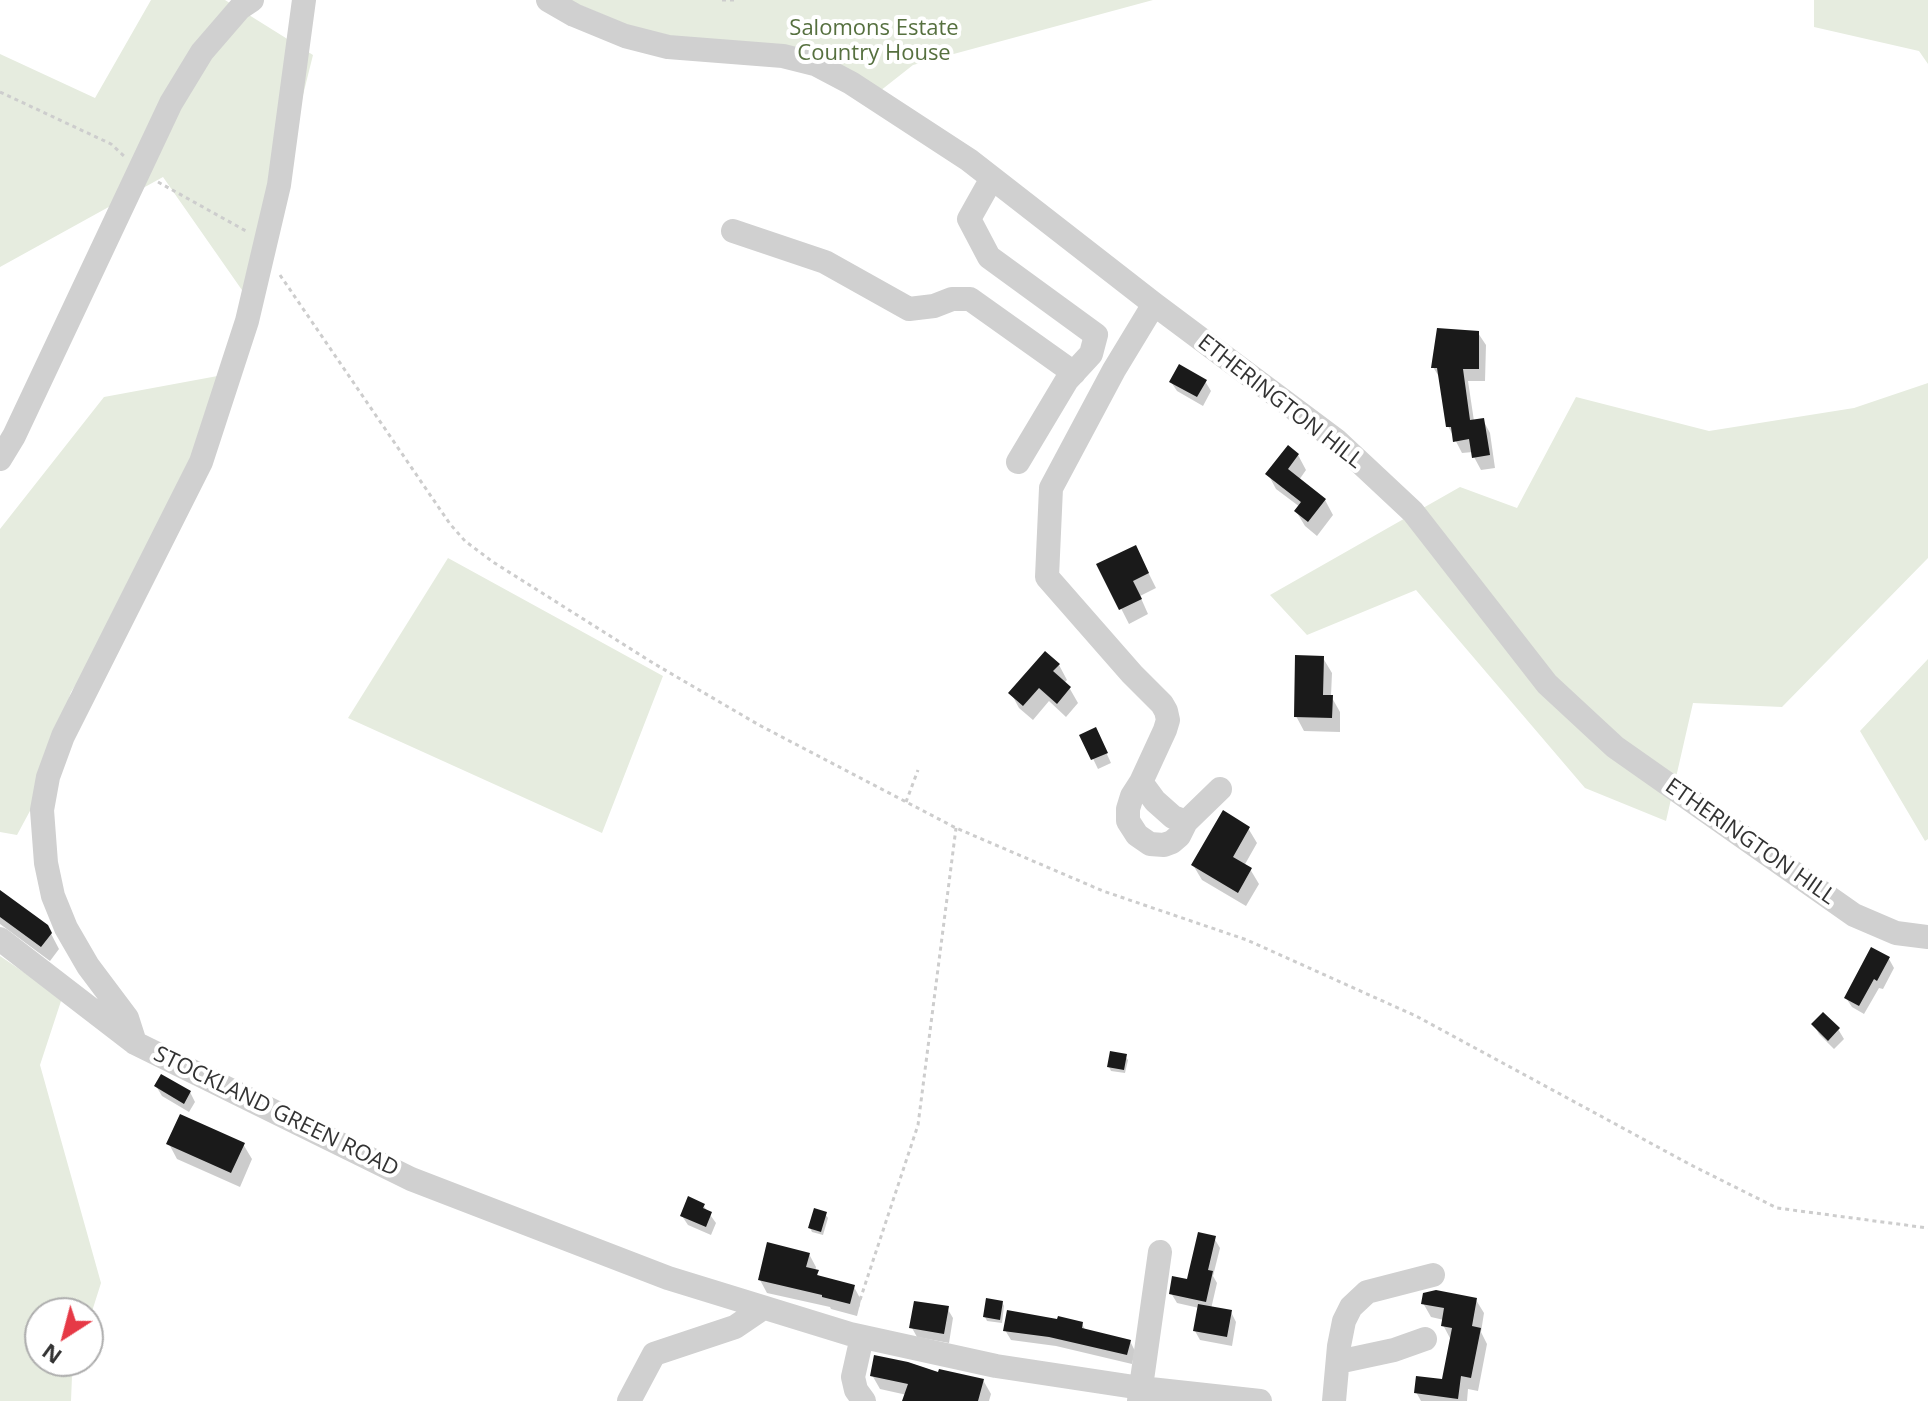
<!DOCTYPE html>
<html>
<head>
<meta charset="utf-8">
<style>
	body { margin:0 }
	#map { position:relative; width:1928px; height:1401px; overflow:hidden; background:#fff; font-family:"Open Sans",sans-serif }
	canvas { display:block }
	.north { position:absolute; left:24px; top:1297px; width:80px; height:80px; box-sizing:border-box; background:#fff; border:2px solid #adadad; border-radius:50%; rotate:216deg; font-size:22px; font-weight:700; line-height:32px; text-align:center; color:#333 }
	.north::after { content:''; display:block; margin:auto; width:28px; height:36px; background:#e63946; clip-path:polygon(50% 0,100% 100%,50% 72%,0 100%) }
</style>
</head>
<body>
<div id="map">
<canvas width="1928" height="1401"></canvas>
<div class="north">N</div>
</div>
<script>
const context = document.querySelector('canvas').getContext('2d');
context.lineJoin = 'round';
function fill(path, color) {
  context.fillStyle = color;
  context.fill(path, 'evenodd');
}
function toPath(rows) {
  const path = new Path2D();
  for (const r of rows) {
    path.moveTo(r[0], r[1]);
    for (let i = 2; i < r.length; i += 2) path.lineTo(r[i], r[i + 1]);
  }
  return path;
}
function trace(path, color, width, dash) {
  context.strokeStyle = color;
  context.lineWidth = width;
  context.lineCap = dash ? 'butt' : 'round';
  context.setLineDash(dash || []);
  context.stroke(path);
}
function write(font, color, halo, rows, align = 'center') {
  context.font = font + ' "Open Sans",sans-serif';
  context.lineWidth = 8;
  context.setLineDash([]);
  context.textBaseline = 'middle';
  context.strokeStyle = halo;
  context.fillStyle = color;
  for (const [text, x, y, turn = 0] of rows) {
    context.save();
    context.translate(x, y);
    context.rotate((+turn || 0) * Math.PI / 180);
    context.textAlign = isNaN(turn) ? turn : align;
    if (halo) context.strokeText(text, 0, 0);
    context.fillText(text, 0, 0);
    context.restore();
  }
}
const green = toPath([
	[151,0,225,0,313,55,251,303,163,177,0,267,0,54,95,98],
	[568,0,1153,0,913,65,880,91,647,33],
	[1814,0,1928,0,1928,64,1919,51,1814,27],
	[223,375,146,581,71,692,31,809,17,835,0,832,0,529,104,397],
	[1928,383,1928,558,1782,707,1693,703,1666,821,1585,788,1416,590,1307,635,1270,595,1460,487,1517,508,1576,397,1709,431,1854,408],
	[448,558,663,676,602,833,348,718],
	[1928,659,1928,839,1925,841,1860,731],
	[0,956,62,998,40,1065,101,1283,88,1324,88,1313,40,1313,40,1361,76,1361,72,1376,71,1401,0,1401]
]);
const shadow = toPath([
	[1478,333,1486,345,1485,381,1468,381,1474,421,1483,420,1490,433,1495,468,1481,470,1474,457,1473,452,1462,453,1448,426,1441,380,1433,367],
	[1205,381,1211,391,1203,406,1177,391,1171,382],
	[1298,455,1306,470,1299,480,1325,500,1333,515,1317,536,1305,526,1296,511,1300,507,1276,489,1268,474],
	[1143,562,1156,588,1140,596,1148,614,1129,624,1099,565],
	[1323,658,1332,673,1331,696,1340,712,1340,732,1304,731,1296,716],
	[1059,665,1067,680,1064,683,1070,689,1078,703,1066,717,1049,701,1033,720,1019,708,1011,693],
	[1082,736,1100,739,1111,763,1098,769],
	[1248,828,1257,843,1244,866,1250,869,1259,884,1246,906,1202,880,1193,865],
	[0,892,47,926,59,949,50,961,0,924],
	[1889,959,1894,968,1883,989,1879,988,1864,1014,1852,1007,1846,998],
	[1814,1025,1838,1029,1844,1039,1834,1049,1819,1034],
	[1125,1056,1128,1060,1125,1073,1111,1071,1109,1067],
	[156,1086,190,1092,195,1102,189,1112,162,1096],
	[169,1144,243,1144,252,1159,240,1187,177,1159],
	[703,1205,716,1223,711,1235,688,1225,682,1216],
	[825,1214,828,1218,823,1235,812,1232,810,1228],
	[1214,1238,1220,1248,1213,1276,1217,1283,1211,1309,1231,1312,1236,1322,1232,1346,1200,1340,1195,1331,1199,1308,1177,1303,1171,1293,1188,1282],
	[809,1254,816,1267,815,1272,821,1278,854,1287,861,1300,857,1316,831,1309,830,1307,767,1293,760,1280],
	[1476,1300,1484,1313,1481,1332,1487,1344,1478,1391,1468,1389,1467,1401,1421,1401,1416,1392,1444,1382,1451,1340,1443,1325,1444,1320,1431,1317,1423,1303],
	[1002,1302,1004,1306,1002,1323,987,1321,985,1317],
	[947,1308,953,1318,949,1343,917,1337,912,1328],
	[1082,1324,1086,1331,1130,1341,1135,1351,1132,1364,1056,1346,1011,1340,1005,1330],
	[872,1375,939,1375,983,1380,991,1394,989,1401,905,1401,907,1395,880,1389]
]);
const building = toPath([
	[1437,328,1479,331,1479,369,1463,369,1470,420,1484,418,1490,455,1472,458,1469,439,1453,442,1451,427,1446,427,1437,368,1431,368],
	[1179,364,1207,380,1197,397,1169,382],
	[1288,445,1299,454,1288,469,1326,499,1308,522,1294,511,1301,502,1265,474],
	[1136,545,1149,573,1133,581,1142,599,1119,610,1096,564],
	[1045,651,1060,664,1053,671,1071,687,1057,704,1039,688,1023,706,1008,693],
	[1295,655,1324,656,1323,695,1333,695,1332,718,1294,717],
	[1096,727,1108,753,1091,760,1079,735],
	[1223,810,1250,827,1233,857,1252,868,1238,893,1191,865],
	[0,890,48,925,52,933,41,947,0,917],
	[1871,947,1890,957,1877,981,1874,979,1859,1006,1844,998],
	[1823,1012,1840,1028,1828,1041,1811,1024],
	[1110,1051,1127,1054,1124,1070,1107,1067],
	[161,1074,191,1091,184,1104,154,1086],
	[180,1114,245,1143,231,1173,166,1144],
	[688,1196,705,1204,703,1208,712,1212,706,1227,680,1216],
	[814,1208,827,1212,821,1232,808,1228],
	[1198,1232,1216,1236,1208,1270,1213,1271,1206,1302,1169,1294,1172,1276,1187,1279],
	[767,1242,810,1253,806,1267,819,1270,817,1275,855,1285,850,1304,822,1297,822,1295,758,1280],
	[1436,1290,1477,1298,1472,1326,1481,1328,1471,1378,1461,1376,1458,1399,1414,1393,1416,1376,1442,1379,1452,1328,1441,1326,1444,1308,1421,1304,1423,1293],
	[986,1298,1003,1301,1000,1320,983,1317],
	[914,1301,949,1306,944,1334,909,1328],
	[1198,1304,1232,1310,1227,1337,1193,1331],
	[1007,1310,1057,1319,1058,1316,1083,1322,1082,1328,1131,1340,1127,1355,1049,1337,1003,1331],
	[874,1355,908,1362,938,1372,939,1369,984,1379,978,1401,902,1401,908,1384,870,1376]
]);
const path = toPath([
	[722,0,737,0],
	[0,92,111,144,124,156],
	[158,182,246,231],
	[280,275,450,524,465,541,493,562,653,663,759,725,956,828,1103,891,1247,940,1416,1016,1691,1165,1777,1208,1928,1228],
	[906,802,918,770],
	[855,1315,918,1125,956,828]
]);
const minor = toPath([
	[548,0,574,15,625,36,668,47,783,56,815,64,851,83,969,160,1154,304,1336,440,1413,512,1547,684,1615,747,1854,915,1896,933,1928,937],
	[992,178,969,219,989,257,1096,335,1091,354,1067,380,1018,462],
	[733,231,825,262,909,309,934,306,952,299,970,299,1074,373],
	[1154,304,1114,370,1051,488,1047,577,1132,674,1162,704,1166,711,1168,720,1165,730,1141,782,1155,801,1173,817,1186,822,1220,789],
	[0,459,14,436,171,103,202,52,240,8,252,0],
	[1141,782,1132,796,1128,809,1128,821,1137,835,1150,844,1164,845,1172,842,1179,836,1186,822],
	[0,939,135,1043,411,1179,668,1278,850,1334,996,1366,1141,1388,1260,1401],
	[135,1043,127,1018,88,966,66,928,53,896,46,863,42,810,48,777,63,736,201,462,247,321,279,185,304,0],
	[862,1337,853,1377,856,1390,864,1401],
	[1338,1362,1394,1350,1425,1339],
	[629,1401,654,1354,735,1327,763,1308],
	[1139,1401,1160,1252],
	[1334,1401,1339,1346,1344,1321,1351,1307,1367,1292,1433,1275]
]);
const parkNames = [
	["Salomons Estate",874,29],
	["Country House",874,54]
];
const streetNames = [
	["ETHERINGTON HILL",1280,402,38],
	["ETHERINGTON HILL",1750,842,35],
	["STOCKLAND GREEN ROAD",276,1112,26]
];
fill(green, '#e6ecdf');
fill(shadow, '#0003');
fill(building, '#1a1a1a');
trace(path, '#cdcdcd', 3, [4, 4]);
trace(minor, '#d0d0d0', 24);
write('22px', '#56703f', '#fff', parkNames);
write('22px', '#333', '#fff', streetNames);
</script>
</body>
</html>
